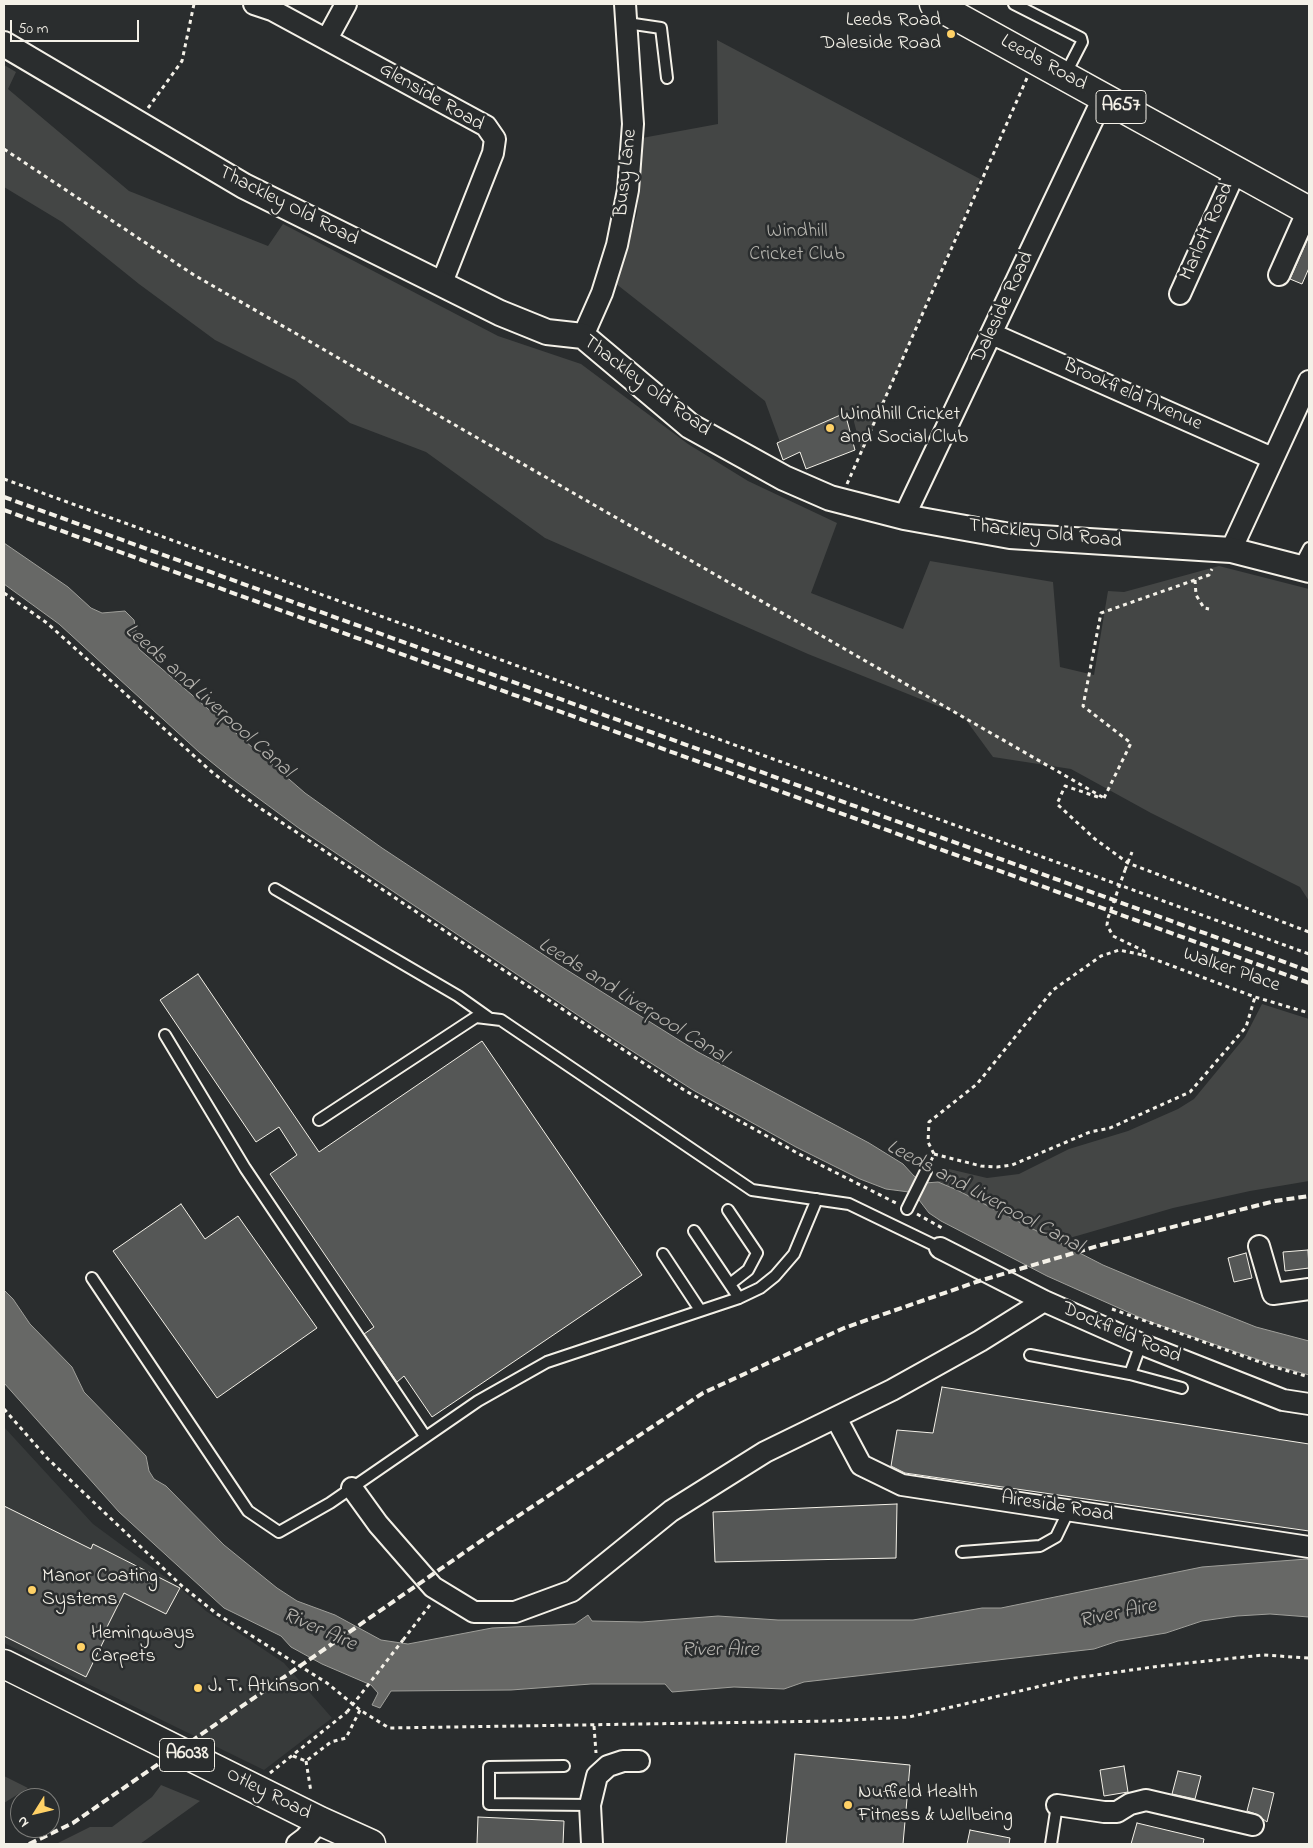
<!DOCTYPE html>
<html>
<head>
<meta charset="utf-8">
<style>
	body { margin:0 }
	#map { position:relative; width:1313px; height:1848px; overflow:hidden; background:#2a2d2e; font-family:"Indie Flower",sans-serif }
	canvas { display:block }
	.frame { position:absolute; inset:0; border:5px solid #f4f1e8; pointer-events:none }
	.north { position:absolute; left:10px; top:1788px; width:50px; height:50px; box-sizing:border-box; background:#2a2d2e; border:1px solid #7b7b78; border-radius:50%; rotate:234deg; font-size:14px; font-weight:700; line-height:20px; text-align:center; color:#f4f1e8 }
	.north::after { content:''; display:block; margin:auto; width:18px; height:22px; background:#ffd166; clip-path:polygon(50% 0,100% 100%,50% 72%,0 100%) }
	.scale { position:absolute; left:10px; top:20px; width:129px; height:22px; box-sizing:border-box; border:2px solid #f4f1e8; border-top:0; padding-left:6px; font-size:15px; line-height:18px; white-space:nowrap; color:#f4f1e8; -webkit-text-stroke:4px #2a2d2e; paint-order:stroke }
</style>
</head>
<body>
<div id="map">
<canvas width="1313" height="1848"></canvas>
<div class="frame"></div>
<div class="north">N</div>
<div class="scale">50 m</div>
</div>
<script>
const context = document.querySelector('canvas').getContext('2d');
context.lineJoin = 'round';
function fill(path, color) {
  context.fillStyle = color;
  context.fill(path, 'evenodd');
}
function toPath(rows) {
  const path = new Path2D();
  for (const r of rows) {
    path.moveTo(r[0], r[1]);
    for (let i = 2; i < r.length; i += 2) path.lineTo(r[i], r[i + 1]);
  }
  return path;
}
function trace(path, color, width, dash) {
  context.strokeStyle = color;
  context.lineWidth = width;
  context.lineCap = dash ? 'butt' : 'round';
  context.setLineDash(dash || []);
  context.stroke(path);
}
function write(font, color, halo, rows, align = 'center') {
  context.font = font + ' "Indie Flower",sans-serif';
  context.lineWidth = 5;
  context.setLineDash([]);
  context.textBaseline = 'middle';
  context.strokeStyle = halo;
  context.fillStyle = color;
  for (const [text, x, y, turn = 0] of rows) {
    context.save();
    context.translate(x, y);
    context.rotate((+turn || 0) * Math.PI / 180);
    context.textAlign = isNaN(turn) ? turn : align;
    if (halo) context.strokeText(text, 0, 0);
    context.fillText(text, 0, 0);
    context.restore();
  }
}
const built = toPath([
	[4,1427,93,1524,180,1588,206,1611,284,1663,332,1718,264,1770,4,1643]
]);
const green = toPath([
	[717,40,980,179,862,453,851,410,780,442,765,401,615,283,637,214,642,138,718,124],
	[4,65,16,72,8,89,129,191,268,246,283,224,498,336,581,364,688,444,748,481,837,523,811,593,903,629,930,561,1053,582,1060,667,1094,675,1108,591,1124,592,1219,566,1309,589,1309,901,1300,887,1151,813,1071,769,993,757,963,716,808,654,545,538,426,452,350,423,295,380,215,340,139,284,62,222,4,187],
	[1262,1004,1309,1019,1309,1181,1250,1191,1173,1208,1056,1242,938,1182,949,1169,987,1178,1019,1174,1069,1149,1128,1131,1178,1109,1194,1099,1245,1037],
	[4,1776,28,1788,4,1803],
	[161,1785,200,1801,140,1844,56,1844,90,1827,112,1827,152,1797]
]);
const water = toPath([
	[4,543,68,587,91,608,102,613,125,611,134,620,139,649,305,793,382,848,559,965,698,1052,869,1143,903,1164,914,1176,925,1183,938,1182,957,1190,1103,1265,1153,1286,1256,1327,1309,1341,1309,1375,1271,1364,1148,1321,1047,1276,941,1221,929,1213,916,1196,909,1192,886,1189,860,1179,796,1147,693,1090,615,1040,300,829,231,778,199,752,59,624,4,584,4,543],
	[4,1290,13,1299,30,1324,72,1367,84,1392,146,1456,149,1471,154,1479,166,1486,224,1545,277,1588,297,1601,335,1615,381,1640,408,1644,492,1628,575,1624,588,1615,592,1621,642,1622,718,1616,778,1620,913,1620,982,1608,1001,1608,1202,1567,1307,1559,1309,1561,1309,1617,1270,1614,1237,1616,1202,1621,1166,1633,1118,1641,1094,1649,804,1682,784,1689,734,1687,672,1692,665,1684,591,1684,511,1690,391,1691,380,1708,372,1705,378,1693,371,1685,322,1664,291,1647,281,1636,224,1608,119,1512,4,1383,4,1290]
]);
const building = toPath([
	[1309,236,1309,268,1302,284,1290,279,1309,236],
	[845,413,855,450,806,469,800,452,783,460,777,443,845,413],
	[198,974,319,1152,482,1041,642,1275,432,1417,404,1376,397,1382,364,1334,374,1327,270,1174,297,1155,279,1127,256,1142,160,1000,198,974],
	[181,1204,205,1239,238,1216,317,1328,217,1398,113,1251,181,1204],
	[1308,1250,1309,1268,1285,1271,1283,1252,1308,1250],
	[1246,1253,1252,1278,1234,1282,1228,1258,1246,1253],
	[942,1387,1309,1444,1309,1531,905,1473,891,1466,897,1430,933,1433,942,1387],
	[897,1504,896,1558,715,1562,713,1512,897,1504],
	[4,1506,91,1549,93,1544,180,1588,166,1614,124,1593,105,1631,108,1632,86,1677,4,1636,4,1506],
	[795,1754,910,1765,903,1844,786,1844,795,1754],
	[1124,1766,1128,1792,1104,1796,1100,1770,1124,1766],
	[1178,1771,1201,1776,1195,1799,1172,1794,1178,1771],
	[1253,1788,1274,1793,1267,1822,1256,1814,1247,1811,1253,1788],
	[478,1817,564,1821,563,1844,477,1844,478,1817],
	[1137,1823,1204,1839,1203,1844,1131,1844,1137,1823],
	[970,1830,1010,1838,1009,1844,967,1844,970,1830]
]);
const path = toPath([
	[148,108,182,61,194,4],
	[4,149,194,275,1104,798],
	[4,479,1309,954],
	[847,484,1027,78],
	[1195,580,1196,595,1204,608,1209,609],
	[4,593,47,623,213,773,260,808,684,1090,799,1154,896,1203],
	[1098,797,1065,786,1057,804,1095,839,1128,863,1309,932],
	[1104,798,1131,743,1083,706,1101,613,1209,575,1212,569],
	[1125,870,1132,852],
	[1143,955,1255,997,1309,1013],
	[934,1154,981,1166,997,1167,1012,1165,1090,1132,1110,1128,1190,1092,1246,1027,1255,997],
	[931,1161,934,1154,928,1142,929,1122,977,1084,1053,990,1101,956,1119,950,1143,955,1144,951,1113,936,1107,925,1108,918],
	[917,1214,944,1229],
	[1112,1309,1271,1366,1309,1377],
	[4,1409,47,1458,182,1586,217,1614,327,1683,360,1710,389,1728,831,1721,909,1717,1075,1678,1160,1666,1263,1655,1309,1658],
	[403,1640,430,1605],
	[594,1726,596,1753],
	[293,1756,306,1761,331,1742,346,1738,360,1710],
	[306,1761,311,1792],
	[270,1773,347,1712]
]);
const service = toPath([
	[1014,4,1081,38,1082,42,1065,75],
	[627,23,661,28,667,78],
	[1299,567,1309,548],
	[275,889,458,996,489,1018],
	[165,1035,245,1168,425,1436],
	[319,1120,476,1017,501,1020,752,1190,849,1204,940,1248],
	[907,1209,926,1171],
	[728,1210,757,1253,748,1270,730,1284],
	[694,1231,739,1298],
	[663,1254,700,1310],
	[92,1278,248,1511,279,1532,330,1503,478,1401,547,1362,739,1298,760,1288,775,1276,794,1254,817,1199],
	[1030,1355,1130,1374,1182,1388],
	[1130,1374,1141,1344],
	[962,1552,1040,1546,1056,1537,1069,1510],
	[564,1766,489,1767,489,1804,590,1805],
	[1051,1844,1057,1805]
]);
const minor = toPath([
	[254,4,272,10,486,126,495,139,493,153,441,285],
	[327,39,346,4],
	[1279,275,1308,210],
	[1180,294,1236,170],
	[992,334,1272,458],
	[583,336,602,293,617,245,628,190,633,124,625,4],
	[904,517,1103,98],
	[1231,550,1309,381],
	[1259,1246,1273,1294,1309,1289],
	[940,1248,1044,1301,1141,1344,1283,1400,1309,1404],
	[836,1418,861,1465,902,1485,1309,1547],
	[352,1488,378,1524,433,1587,474,1612,515,1612,572,1591,671,1511,765,1452,892,1390,980,1341,1044,1301],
	[1057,1805,1104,1812,1117,1812,1130,1804,1146,1800,1253,1825],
	[297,1844,305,1838,320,1821],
	[592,1844,590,1805,597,1776,608,1766,623,1761,639,1761]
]);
const tertiary = toPath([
	[4,44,244,186,500,313,547,332,583,336,690,426,784,478,830,498,904,517,1010,536,1231,550,1309,570]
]);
const primary = toPath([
	[934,4,1309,211],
	[4,1664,320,1821,371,1844]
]);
const rail = toPath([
	[4,497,1309,971],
	[4,510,1309,983],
	[29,1844,73,1823,491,1534,703,1393,844,1328,979,1281,1101,1245,1275,1201,1309,1196]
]);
const pathBridge = toPath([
	[1108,918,1125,870],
	[347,1712,403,1640]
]);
const markers = [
	[951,34,5,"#ffd166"],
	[830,428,5,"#ffd166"],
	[32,1590,5,"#ffd166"],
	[81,1647,5,"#ffd166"],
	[198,1688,5,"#ffd166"],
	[848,1805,5,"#ffd166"]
];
const shields = [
	[1121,107,50],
	[187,1755,55]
];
const shieldNames = [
	["A657",1121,107],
	["A6038",187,1755]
];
const poiNames = [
	["Leeds Road",941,22,"right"],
	["Daleside Road",941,45,"right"],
	["Windhill Cricket",840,416],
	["and Social Club",840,439],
	["Manor Coating",42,1578],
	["Systems",42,1601],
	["Hemingways",91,1635],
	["Carpets",91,1658],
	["J. T. Atkinson",208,1688],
	["Nuffield Health",858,1794],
	["Fitness & Wellbeing",858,1817]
];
const streetNames = [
	["Leeds Road",1043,64,29],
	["Glenside Road",431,98,30],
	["Busy Lane",627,173,-84],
	["Thackley Old Road",288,207,27],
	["Marlott Road",1208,232,-66],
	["Daleside Road",1004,308,-65],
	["Thackley Old Road",646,387,37],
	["Brookfield Avenue",1132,396,24],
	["Thackley Old Road",1045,535,6],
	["Walker Place",1231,971,19],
	["Dockfield Road",1121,1334,23],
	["Aireside Road",1057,1508,9],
	["Otley Road",268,1795,27]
];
const parkNames = [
	["Windhill",797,233],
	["Cricket Club",797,256]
];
const waterNames = [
	["Leeds and Liverpool Canal",208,702,42],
	["Leeds and Liverpool Canal",632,1002,32],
	["Leeds and Liverpool Canal",984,1198,28],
	["River Aire",1118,1615,-12],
	["River Aire",319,1631,24],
	["River Aire",720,1652]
];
fill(built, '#373a3a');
fill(green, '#444645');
fill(water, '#676866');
trace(water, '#9f9f9a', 1);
fill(building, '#555756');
trace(building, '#f4f1e8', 1);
trace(service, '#f4f1e8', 14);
trace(minor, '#f4f1e8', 24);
trace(tertiary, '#f4f1e8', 28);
trace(primary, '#f4f1e8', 31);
trace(path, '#f4f1e8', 3, [4, 4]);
trace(service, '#2a2d2e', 10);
trace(minor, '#2a2d2e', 20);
trace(tertiary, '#2a2d2e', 24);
trace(primary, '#2a2d2e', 28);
trace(rail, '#f4f1e8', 4, [8, 4]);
trace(pathBridge, '#f4f1e8', 3, [4, 4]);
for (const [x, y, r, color] of markers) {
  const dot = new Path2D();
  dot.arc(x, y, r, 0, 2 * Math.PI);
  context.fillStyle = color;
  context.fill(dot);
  trace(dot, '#2a2d2e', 2);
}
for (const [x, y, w] of shields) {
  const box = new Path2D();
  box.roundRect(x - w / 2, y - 16.5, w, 33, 4);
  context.fillStyle = '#2a2d2e';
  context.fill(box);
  trace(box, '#f4f1e8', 1);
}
write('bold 19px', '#f4f1e8', null, shieldNames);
write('20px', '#f4f1e8', '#2a2d2e', poiNames, 'left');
write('20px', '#f4f1e8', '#2a2d2e', streetNames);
write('20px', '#b6b5af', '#2a2d2e', parkNames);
write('italic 21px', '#b5b3ae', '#2a2d2e', waterNames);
</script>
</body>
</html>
